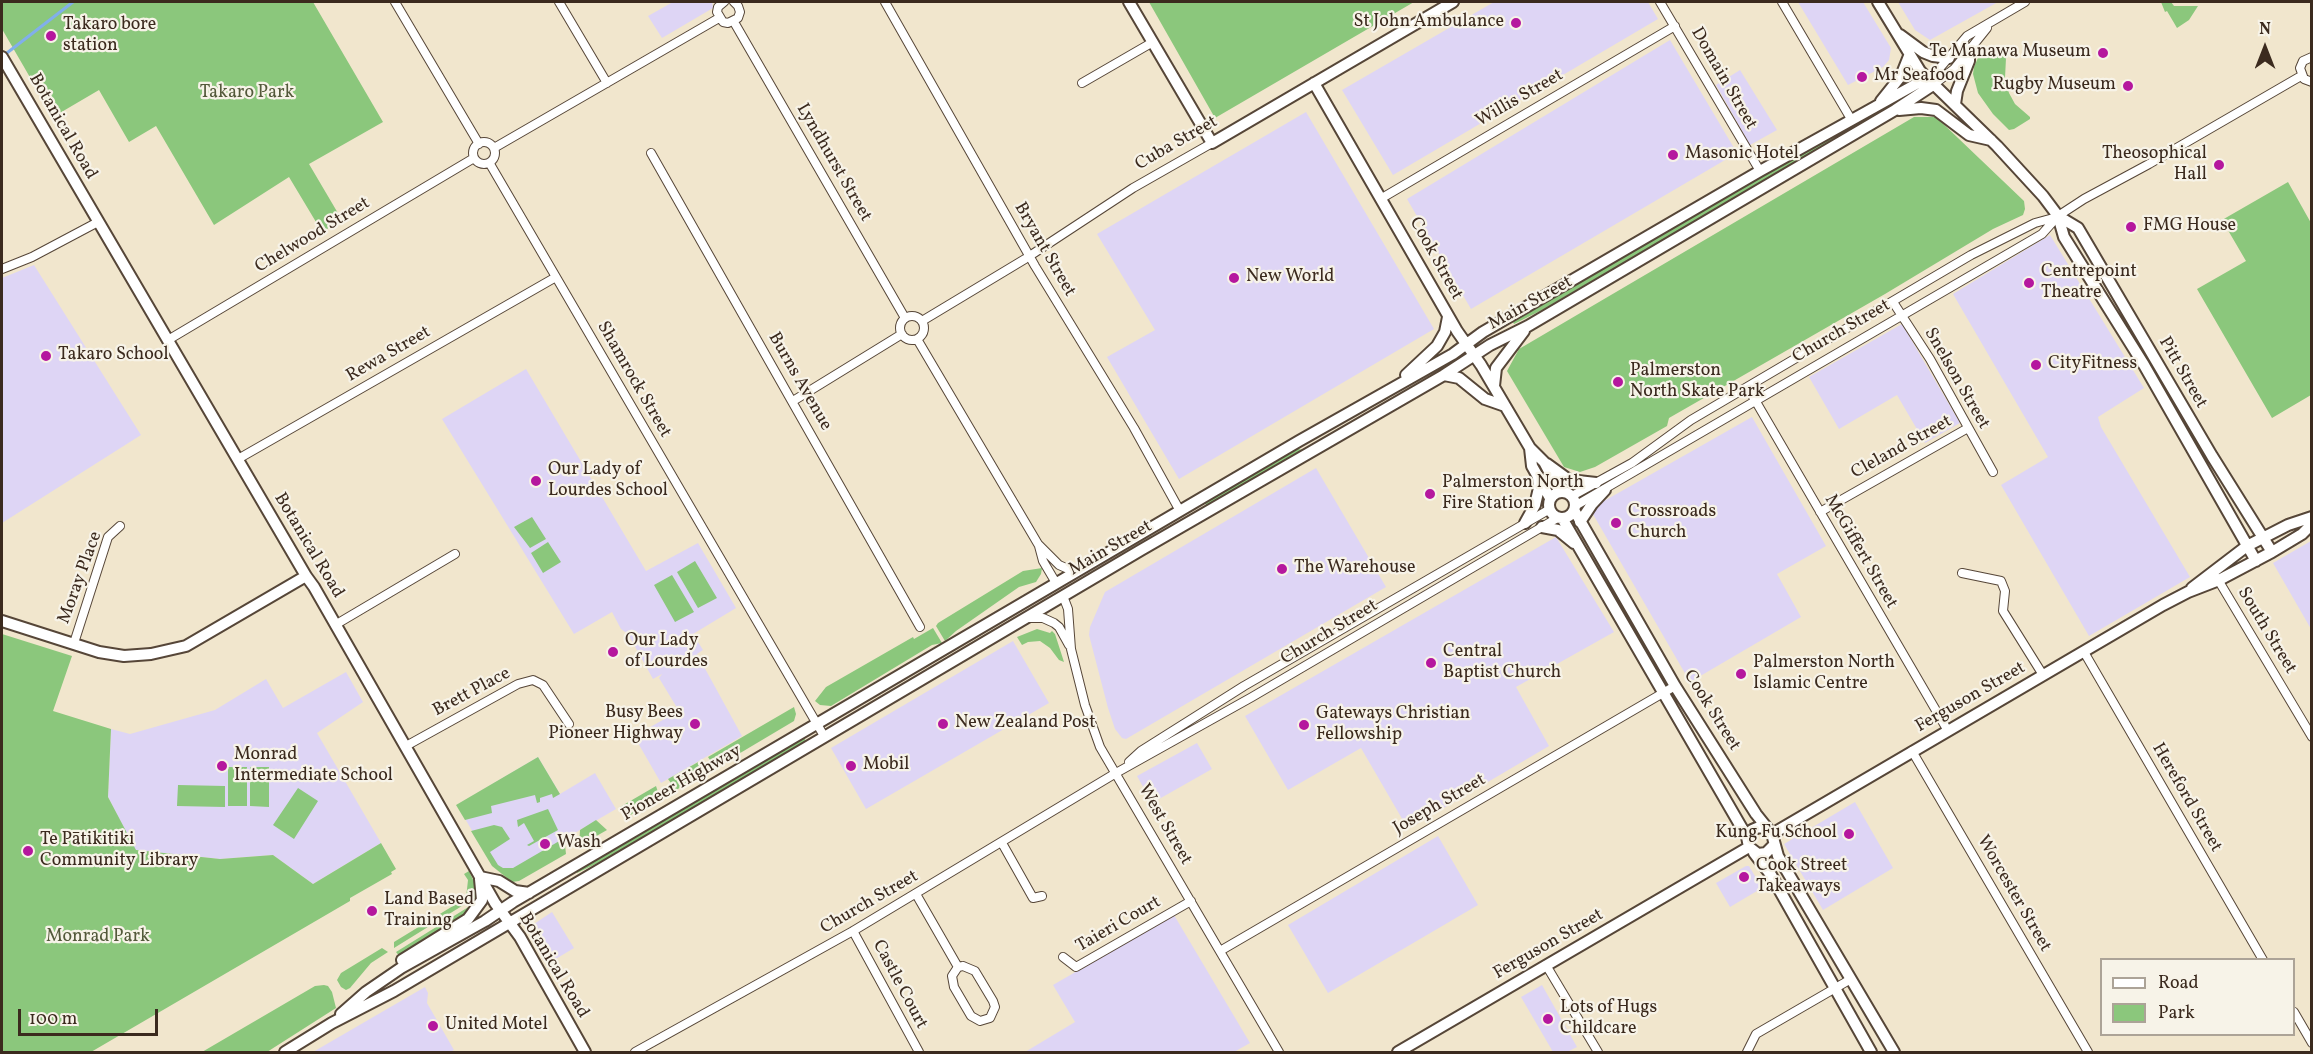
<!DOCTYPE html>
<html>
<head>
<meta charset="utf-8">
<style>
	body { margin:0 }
	#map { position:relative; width:2313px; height:1054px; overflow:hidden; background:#f1e6cd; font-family:Vollkorn,serif }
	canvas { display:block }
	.frame { position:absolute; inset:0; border:3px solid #3b2a1e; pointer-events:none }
	.legend { position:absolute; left:2100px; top:958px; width:195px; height:78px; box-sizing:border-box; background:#f7f3e8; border:2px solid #aca397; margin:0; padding:8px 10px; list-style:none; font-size:18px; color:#3b2a1e }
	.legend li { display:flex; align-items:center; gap:12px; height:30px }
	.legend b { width:30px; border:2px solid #aca397 }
	.north { position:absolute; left:2235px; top:18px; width:60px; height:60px; -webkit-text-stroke:4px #f7f3e8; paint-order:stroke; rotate:0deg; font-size:16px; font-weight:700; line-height:24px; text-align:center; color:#3b2a1e }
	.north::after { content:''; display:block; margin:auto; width:21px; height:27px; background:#3b2a1e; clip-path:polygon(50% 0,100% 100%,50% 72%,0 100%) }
	.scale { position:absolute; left:18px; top:1009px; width:140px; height:27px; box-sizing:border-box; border:3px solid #3b2a1e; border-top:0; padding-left:8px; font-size:18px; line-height:21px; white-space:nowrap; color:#3b2a1e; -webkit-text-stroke:4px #f7f3e8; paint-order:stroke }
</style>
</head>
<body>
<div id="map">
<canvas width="2313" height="1054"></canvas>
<div class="frame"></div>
<ul class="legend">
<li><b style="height:8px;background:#fff"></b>Road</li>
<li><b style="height:16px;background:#8bc77c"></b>Park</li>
</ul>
<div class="north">N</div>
<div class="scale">100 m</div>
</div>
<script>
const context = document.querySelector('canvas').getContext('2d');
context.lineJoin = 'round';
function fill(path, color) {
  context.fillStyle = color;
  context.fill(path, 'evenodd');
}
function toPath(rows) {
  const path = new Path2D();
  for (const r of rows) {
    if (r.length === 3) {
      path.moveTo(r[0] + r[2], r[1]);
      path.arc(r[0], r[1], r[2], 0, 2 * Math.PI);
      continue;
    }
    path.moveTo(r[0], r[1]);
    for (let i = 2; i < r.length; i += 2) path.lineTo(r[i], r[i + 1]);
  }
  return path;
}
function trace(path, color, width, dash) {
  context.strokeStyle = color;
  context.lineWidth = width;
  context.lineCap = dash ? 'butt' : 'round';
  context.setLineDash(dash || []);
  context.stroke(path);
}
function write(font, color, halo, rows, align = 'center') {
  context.font = font + ' Vollkorn,serif';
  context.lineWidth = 4.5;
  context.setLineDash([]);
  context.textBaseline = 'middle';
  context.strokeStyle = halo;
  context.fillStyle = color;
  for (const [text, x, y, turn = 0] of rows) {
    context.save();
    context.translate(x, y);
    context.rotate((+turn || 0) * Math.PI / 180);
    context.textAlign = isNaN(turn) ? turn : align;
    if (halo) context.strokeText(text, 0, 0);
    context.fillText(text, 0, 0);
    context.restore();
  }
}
const built = toPath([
	[673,2,712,2,713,8,662,38,648,16],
	[1494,2,1648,2,1658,19,1393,175,1342,90],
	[1798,2,1863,2,1891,48,1889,60,1883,67,1848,85],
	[1898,2,1998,2,1930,40,1915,30],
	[1670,40,1737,153,1471,309,1407,199],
	[1740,70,1777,130,1750,145,1716,85],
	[1306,112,1434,329,1179,479,1107,357,1155,330,1097,234],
	[2050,235,2144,388,2098,417,2101,427,2190,577,2089,636,2001,485,2048,457,1953,294],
	[34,265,141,435,2,523,2,278],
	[1902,324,1960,423,1925,443,1897,395,1839,429,1809,377],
	[526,369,646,571,698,543,736,608,693,634,703,650,697,654,742,736,661,783,634,736,679,711,659,678,662,674,653,679,628,634,621,629,612,612,574,634,442,419],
	[1752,417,1826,546,1777,574,1801,617,1690,682,1590,509],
	[1316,468,1386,587,1126,739,1122,738,1115,729,1108,708,1089,635,1090,627,1105,592],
	[1556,537,1614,632,1516,687,1549,746,1408,829,1361,748,1288,790,1245,716],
	[2311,541,2311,629,2273,563],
	[1013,641,1049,703,866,809,831,748],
	[346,672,363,702,317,733,381,843,313,884,273,855,220,859,135,850,108,797,111,729,130,734,215,710,266,679,283,708],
	[1197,743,1212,769,1152,803,1137,776],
	[538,757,560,794,595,773,616,809,506,873,491,863,457,805],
	[1855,802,1893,868,1823,910,1784,844],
	[1438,836,1478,905,1328,993,1288,925],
	[1746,866,1749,866,1762,888,1730,907,1716,883],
	[552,912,574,948,549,963,534,937,532,929,534,924],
	[1174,915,1250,1043,1234,1052,1025,1052,1075,1022,1053,985],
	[1542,985,1577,1047,1567,1052,1553,1052,1521,997],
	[425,987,428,993,427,1003,454,1050,450,1052,313,1052]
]);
const green = toPath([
	[2,2,313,2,383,122,309,164,342,220,322,232,289,177,214,225,156,126,129,142,99,90,53,117,2,29],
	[1149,2,1414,2,1215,118],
	[2161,2,2171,2,2174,6,2198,6,2189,20,2177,28,2167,11,2165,12],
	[1984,51,1995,51,2006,58,2005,78,2009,93,2015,104,2030,117,2030,119,2014,129,2009,130,1993,114,1978,93,1973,74,1974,67,1980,53],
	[1914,117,1936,117,2024,201,2025,209,2023,215,1993,229,1885,294,1669,418,1667,426,1595,467,1580,472,1564,467,1507,371,1519,349],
	[1868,118,1869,119,1542,310,1514,324,1513,322,1845,128],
	[2288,182,2311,223,2311,395,2272,418,2197,289,2246,261,2222,220],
	[1298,449,1304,450,1207,507,1205,503],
	[532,517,546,539,530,548,514,527],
	[548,542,561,562,543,573,531,553],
	[695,561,717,598,698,608,677,572],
	[1042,568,1041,574,1036,582,1019,587,956,631,945,641,936,626,938,623,1023,571],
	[672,575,694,612,675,622,654,585],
	[933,628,942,643,932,645,831,706,820,705,815,701,826,687,913,637,914,639],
	[1037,629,1050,633,1052,631,1055,634,1064,662,1059,660,1050,648,1040,641,1028,642,1022,645,1017,637],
	[2,634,72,656,53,711,111,729,108,797,136,850,220,859,273,855,313,884,381,843,396,869,391,872,392,874,350,898,350,901,91,1052,2,1052],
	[794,707,796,714,794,721,715,768,708,757],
	[804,738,806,741,800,745,602,861,577,873,576,871],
	[538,757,560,794,553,798,552,794,540,798,540,802,537,803,535,795,491,806,492,813,465,820,456,805],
	[700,761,707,772,676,790,668,779],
	[228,767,247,767,247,806,228,806],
	[250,767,269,767,269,807,250,806],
	[178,785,225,786,225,807,177,806],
	[656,786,660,798,627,817,620,807],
	[298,788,318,801,294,839,273,825],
	[548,809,558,830,529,846,527,845,534,841,524,823,518,827,517,820],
	[596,820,607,830,579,846,580,830],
	[494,825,502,827,510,839,490,852,498,865,503,868,513,868,561,840,564,836,566,854,519,881,512,882,492,866,471,831],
	[469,871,476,886,476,900,470,901,394,948,394,942,466,898,468,880,464,874],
	[470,906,474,906,470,912,400,957,396,952],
	[382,948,388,952,371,963,350,988,346,990,341,987,337,980,341,973],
	[324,985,328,986,332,992,336,1008,267,1052,202,1052,315,986]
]);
const stream = toPath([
	[3,56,73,2]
]);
const street = toPath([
	[395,2,479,144],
	[559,2,607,83],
	[724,2,718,7,717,12,723,22,728,23,738,18,740,12,738,6,734,2],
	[885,2,1035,266,1134,428,1180,511],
	[1660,2,1760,171],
	[1782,2,1851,119],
	[734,22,905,318],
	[2312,57,2303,61,2300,68,2304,79,2312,82],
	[1927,78,1939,69,1967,36,2025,2],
	[1082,83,1153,42],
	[1933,85,1954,69,1987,28],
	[484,153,11],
	[494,148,719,18],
	[651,153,920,627],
	[490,164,824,736],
	[1382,198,1675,26],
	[2,269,32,257,98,222],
	[1893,302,1930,359,1993,472],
	[912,328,12],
	[922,321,1025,259,1133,188,1212,143],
	[917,339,1038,544,1059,565,1075,572],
	[168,340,474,158],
	[1748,388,1948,731],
	[793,401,902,334],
	[238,459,556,277],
	[1572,496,1632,463,1691,420,1971,255,2035,223,2057,217],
	[1575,506,2042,234,2058,216,2084,199,2149,164,2301,76],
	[1820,512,1968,428],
	[1039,546,1043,561,1056,583],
	[1962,573,2001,581,2005,591,2003,611,2043,675],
	[2217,578,2312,737],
	[1063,596,1068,609,1071,649,1085,705,1100,747,1279,1052],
	[1028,618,1043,618,1054,623,1059,627,1069,645],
	[335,625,455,554],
	[74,643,108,537,120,526],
	[2084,652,2263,960],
	[406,746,518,684,533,680,543,685,569,724],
	[1912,751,2088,1052],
	[1129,762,1141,751,1244,686,1550,509],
	[1002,843,1033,898,1042,896],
	[916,894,958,967],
	[853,931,919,1052],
	[1220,951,1675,686],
	[1063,957,1076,967,1191,901],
	[1546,965,1598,1052],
	[963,966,975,971,993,1001,995,1007,990,1018,980,1021,971,1016,954,987,952,976,958,967,963,966],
	[2294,1012,2312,1043],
	[635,1052,853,931,1116,773,1252,697,1559,517],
	[1747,1052,1756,1034,1851,979]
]);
const secondary = toPath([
	[1129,2,1212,143,1453,2],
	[1878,2,1920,71,1997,146,2043,196,2058,216,2064,237,2144,365,2256,561],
	[1900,35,1923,52,1933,56,1949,58],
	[2,57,306,576,314,587,495,903,520,937,585,1052],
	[1314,83,1457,331,1481,365,1530,448,1544,462,1560,492],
	[1881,101,1901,76,1909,56],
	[1955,104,1957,91,1969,61,1969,49],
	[1899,110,1921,108,1936,110,1969,135,1991,140],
	[2058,216,2078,228,2212,456,2272,552],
	[1406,375,1437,346,1445,332,1448,317],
	[1444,375,1459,378,1485,399,1505,406],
	[1494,386,1496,368,1524,331],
	[1530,448,1532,466,1550,498],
	[1547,464,1569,480,1596,483],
	[1562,505,13],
	[1574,510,1675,686,1756,814,1768,829],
	[1562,518,1747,837],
	[1580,522,1592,504,1605,490],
	[1525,523,1535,505,1539,488,1538,478],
	[1542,527,1558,530,1574,543],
	[2192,588,2247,546,2288,525,2312,517],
	[2,621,99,652,124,656,151,654,186,646,306,576],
	[1772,834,2163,605,2188,592,2219,580,2272,552,2302,534,2312,524],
	[1773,846,1766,853,1758,854,1749,847,1747,837,1752,830,1759,827,1768,829,1772,834,1778,856,1894,1052],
	[1754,853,1771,875,1871,1052],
	[480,877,499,881,515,891,529,893],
	[402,960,468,919,482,900,480,879],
	[341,1014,366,992,401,968,485,921,513,902,1299,441,1453,354,1483,332,1760,171,1927,78],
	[285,1052,332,1023,394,991,1141,550,1444,375,1490,345,1528,326,1895,110,1933,85],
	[1398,1052,1749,847]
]);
const markers = [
	[1516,23,6,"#b5179e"],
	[51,36,6,"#b5179e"],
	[2103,53,6,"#b5179e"],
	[1862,77,6,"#b5179e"],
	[2128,86,6,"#b5179e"],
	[1673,155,6,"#b5179e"],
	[2219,165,6,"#b5179e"],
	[2131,227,6,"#b5179e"],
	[1234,278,6,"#b5179e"],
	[2029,283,6,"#b5179e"],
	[46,356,6,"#b5179e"],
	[2036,365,6,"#b5179e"],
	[1618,382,6,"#b5179e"],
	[536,481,6,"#b5179e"],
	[1430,494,6,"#b5179e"],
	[1616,523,6,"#b5179e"],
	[1282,569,6,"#b5179e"],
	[613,652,6,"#b5179e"],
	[1431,663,6,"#b5179e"],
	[1741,674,6,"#b5179e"],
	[695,724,6,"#b5179e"],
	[943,724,6,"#b5179e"],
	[1304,725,6,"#b5179e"],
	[222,766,6,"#b5179e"],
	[851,766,6,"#b5179e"],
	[1849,834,6,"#b5179e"],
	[545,844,6,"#b5179e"],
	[28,851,6,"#b5179e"],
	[1744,877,6,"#b5179e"],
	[372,911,6,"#b5179e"],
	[1548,1019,6,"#b5179e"],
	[433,1026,6,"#b5179e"]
];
const poiNames = [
	["St John Ambulance",1504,23,"right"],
	["Takaro bore",63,26],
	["station",63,47],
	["Te Manawa Museum",2091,53,"right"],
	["Mr Seafood",1874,77],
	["Rugby Museum",2116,86,"right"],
	["Masonic Hotel",1685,155],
	["Theosophical",2207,155,"right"],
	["Hall",2207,176,"right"],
	["FMG House",2143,227],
	["Centrepoint",2041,273],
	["Theatre",2041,294],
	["New World",1246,278],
	["Takaro School",58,356],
	["CityFitness",2048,365],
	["Palmerston",1630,372],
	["North Skate Park",1630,393],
	["Our Lady of",548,471],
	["Lourdes School",548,492],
	["Palmerston North",1442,484],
	["Fire Station",1442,505],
	["Crossroads",1628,513],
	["Church",1628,534],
	["The Warehouse",1294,569],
	["Our Lady",625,642],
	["of Lourdes",625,663],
	["Central",1443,653],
	["Baptist Church",1443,674],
	["Palmerston North",1753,664],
	["Islamic Centre",1753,685],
	["Busy Bees",683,714,"right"],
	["Pioneer Highway",683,735,"right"],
	["Gateways Christian",1316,715],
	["Fellowship",1316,736],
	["New Zealand Post",955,724],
	["Monrad",234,756],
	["Intermediate School",234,777],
	["Mobil",863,766],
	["Kung Fu School",1837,834,"right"],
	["Te Pātikitiki",40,841],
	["Community Library",40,862],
	["Wash",557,844],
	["Cook Street",1756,867],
	["Takeaways",1756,888],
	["Land Based",384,901],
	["Training",384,922],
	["Lots of Hugs",1560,1009],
	["Childcare",1560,1030],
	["United Motel",445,1026]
];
const streetNames = [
	["Domain Street",1723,79,60],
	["Willis Street",1520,99,-30],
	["Botanical Road",62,127,60],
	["Cuba Street",1177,144,-30],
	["Lyndhurst Street",833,163,60],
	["Chelwood Street",313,236,-31],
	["Bryant Street",1044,250,60],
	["Cook Street",1435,259,61],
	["Main Street",1531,304,-29],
	["Church Street",1842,332,-30],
	["Rewa Street",389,355,-30],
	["Pitt Street",2182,373,60],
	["Snelson Street",1956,379,60],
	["Shamrock Street",633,380,60],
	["Burns Avenue",799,382,60],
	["Cleland Street",1902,448,-29],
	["Botanical Road",308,546,59],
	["Main Street",1111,549,-30],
	["McGiffert Street",1860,552,60],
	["Moray Place",81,578,-70],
	["South Street",2266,631,59],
	["Church Street",1330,633,-31],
	["Brett Place",472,693,-28],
	["Ferguson Street",1971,698,-30],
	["Cook Street",1711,711,58],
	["Pioneer Highway",682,784,-30],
	["Hereford Street",2186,798,60],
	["Joseph Street",1440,805,-30],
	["West Street",1164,825,60],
	["Worcester Street",2013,894,60],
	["Church Street",870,903,-30],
	["Taieri Court",1119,925,-30],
	["Ferguson Street",1549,945,-30],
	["Botanical Road",553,966,59],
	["Castle Court",899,985,62]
];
const parkNames = [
	["Takaro Park",247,94],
	["Monrad Park",98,938]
];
fill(built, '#ded5f5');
fill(green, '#8bc77c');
trace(stream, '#81afeb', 3);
trace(street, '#564638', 10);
trace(secondary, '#564638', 14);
trace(street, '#fff', 8);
trace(secondary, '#fff', 10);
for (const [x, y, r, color] of markers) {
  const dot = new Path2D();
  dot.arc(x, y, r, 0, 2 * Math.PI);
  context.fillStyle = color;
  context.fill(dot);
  trace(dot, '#f7f3e8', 2);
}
write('18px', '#3b2a1e', '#f7f3e8', poiNames, 'left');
write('18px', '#3b2a1e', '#f7f3e8', streetNames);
write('18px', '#53593a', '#f7f3e8', parkNames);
</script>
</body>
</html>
